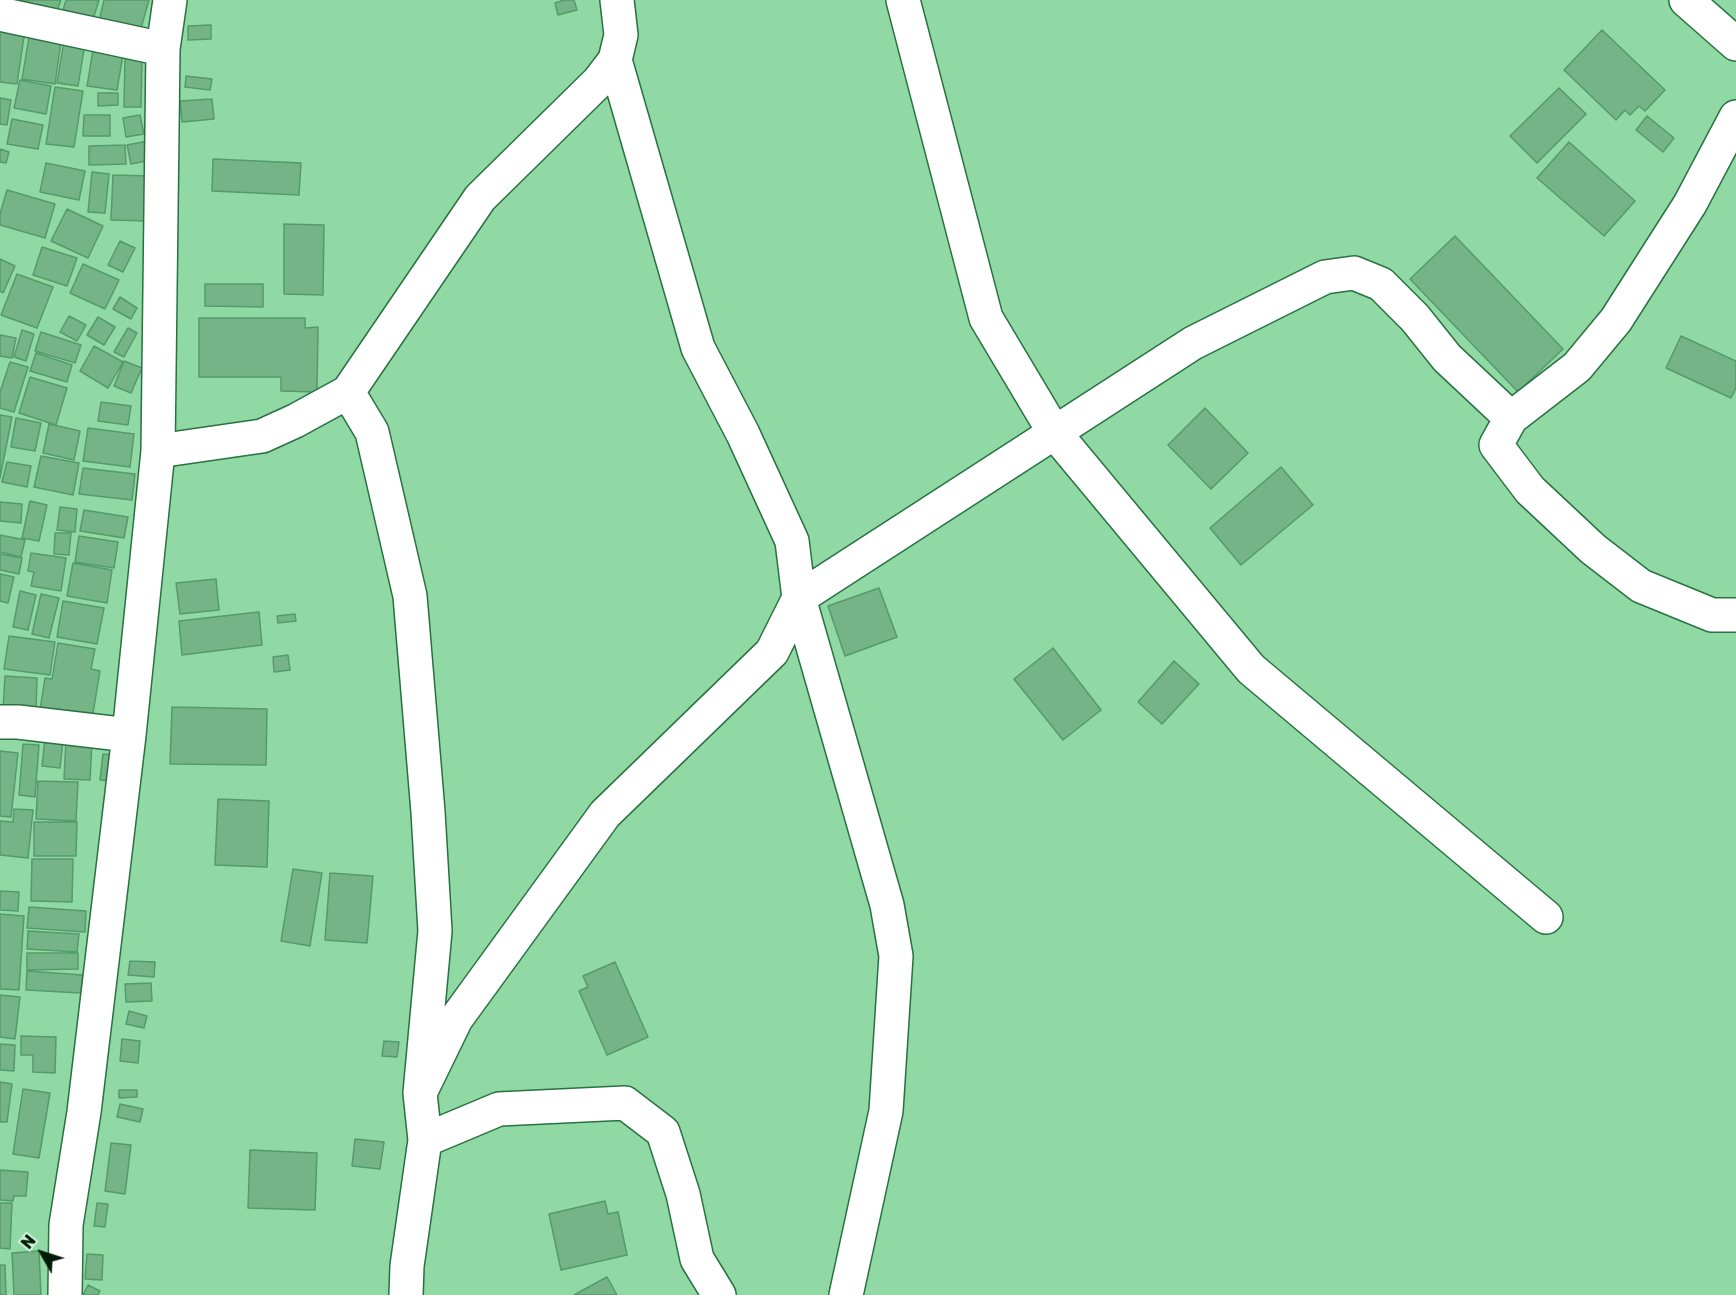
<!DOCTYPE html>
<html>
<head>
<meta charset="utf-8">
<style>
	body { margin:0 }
	#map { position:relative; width:1736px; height:1295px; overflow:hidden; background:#90d9a4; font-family:"Golos Text",sans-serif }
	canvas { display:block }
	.north { position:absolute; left:12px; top:1223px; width:60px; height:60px; -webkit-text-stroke:4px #ccf0d5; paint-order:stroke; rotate:309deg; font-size:16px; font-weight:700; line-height:24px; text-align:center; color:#001c09 }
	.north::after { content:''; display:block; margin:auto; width:21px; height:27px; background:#001c09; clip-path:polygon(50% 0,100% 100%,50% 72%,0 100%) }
</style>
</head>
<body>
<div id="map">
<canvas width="1736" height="1295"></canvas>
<div class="north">N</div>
</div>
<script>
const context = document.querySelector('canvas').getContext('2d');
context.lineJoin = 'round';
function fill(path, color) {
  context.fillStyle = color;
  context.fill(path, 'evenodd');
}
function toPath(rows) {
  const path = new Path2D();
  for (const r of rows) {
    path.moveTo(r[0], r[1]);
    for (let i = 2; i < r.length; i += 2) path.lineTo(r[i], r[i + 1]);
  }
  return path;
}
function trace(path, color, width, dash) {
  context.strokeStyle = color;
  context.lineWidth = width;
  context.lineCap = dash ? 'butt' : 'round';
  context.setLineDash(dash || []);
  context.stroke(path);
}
const building = toPath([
	[19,0,61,0,54,19,17,4,19,0],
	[66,0,99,0,91,26,61,17,66,0],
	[104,0,149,0,139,35,98,25,104,0],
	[564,0,574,0,577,10,558,15,555,3,564,0],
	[211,25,211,39,188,40,188,26,211,25],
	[0,26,25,30,17,84,0,82,0,26],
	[1602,30,1665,90,1645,111,1639,106,1630,115,1625,110,1616,120,1564,70,1602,30],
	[29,37,61,42,55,84,22,79,29,37],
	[64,41,85,44,78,86,57,83,64,41],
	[93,50,123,55,117,90,87,86,93,50],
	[125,58,142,58,141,107,124,107,125,58],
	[186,76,212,79,210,90,185,87,186,76],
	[20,80,51,86,46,114,14,108,20,80],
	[55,87,83,91,74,147,46,144,55,87],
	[1559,88,1586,114,1537,163,1510,136,1559,88],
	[98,93,118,93,118,105,98,106,98,93],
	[0,98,11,100,7,125,0,124,0,98],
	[212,99,214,119,182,122,180,101,212,99],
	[84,115,110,115,110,136,83,136,84,115],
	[140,115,144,134,126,137,123,118,140,115],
	[1647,116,1674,138,1663,152,1636,130,1647,116],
	[12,119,43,125,38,149,7,144,12,119],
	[148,141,151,160,131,164,127,145,148,141],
	[1569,142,1635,201,1604,236,1537,178,1569,142],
	[125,145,126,164,89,165,89,146,125,145],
	[0,149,9,152,6,163,0,162,0,149],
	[213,159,301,163,299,195,212,191,213,159],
	[46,163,85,171,79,200,40,192,46,163],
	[92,172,109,174,105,213,88,212,92,172],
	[113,175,149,176,148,221,111,220,113,175],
	[7,190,55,204,45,238,0,225,0,214,7,190],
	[67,209,103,226,88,258,51,241,67,209],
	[284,224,324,225,323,295,284,294,284,224],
	[1455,236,1563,349,1518,392,1410,279,1455,236],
	[120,241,135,248,123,272,108,265,120,241],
	[42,247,77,258,67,286,33,275,42,247],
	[0,259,15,266,3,293,0,291,0,259],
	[83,264,119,280,105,309,70,293,83,264],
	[17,274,53,287,37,328,1,315,17,274],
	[205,284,263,284,263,307,205,306,205,284],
	[120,297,137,308,131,319,113,309,120,297],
	[69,316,86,325,77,341,60,332,69,316],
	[98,317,115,327,104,345,87,335,98,317],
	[199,318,305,318,305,328,318,327,317,392,281,391,281,377,199,377,199,318],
	[128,328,137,333,124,357,114,352,128,328],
	[22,330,34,334,26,361,14,357,22,330],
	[41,332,81,345,75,363,35,351,41,332],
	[0,335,16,338,12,358,0,356,0,335],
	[1681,336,1736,361,1736,388,1731,398,1666,368,1681,336],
	[94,346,123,362,108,388,80,371,94,346],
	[36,353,72,365,67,382,30,371,36,353],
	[124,361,142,368,131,393,114,386,124,361],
	[10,362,28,367,14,412,0,408,0,392,10,362],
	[30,377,67,388,56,425,19,413,30,377],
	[101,402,131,406,128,425,98,421,101,402],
	[1205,408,1248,453,1211,489,1168,445,1205,408],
	[0,415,12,417,0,478,0,415],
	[16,418,41,423,35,451,11,447,16,418],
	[49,424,80,431,74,460,43,453,49,424],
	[88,428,134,434,130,467,83,461,88,428],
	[41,456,79,463,73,495,34,487,41,456],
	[7,462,31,466,27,487,2,482,7,462],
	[1281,467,1313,505,1241,565,1210,528,1281,467],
	[83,468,135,474,132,500,79,494,83,468],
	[30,501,47,505,39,541,22,538,30,501],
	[0,502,22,504,21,523,0,521,0,502],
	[60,507,77,509,75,532,57,530,60,507],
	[84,510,128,517,124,538,80,531,84,510],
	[55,533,71,533,69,555,54,554,55,533],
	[0,535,25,540,21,557,0,552,0,535],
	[79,536,118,542,114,568,75,562,79,536],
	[31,553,66,558,61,591,31,586,34,572,28,571,31,553],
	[0,554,22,558,19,574,0,570,0,554],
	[73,563,112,570,107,603,67,596,73,563],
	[0,574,14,577,8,603,0,601,0,574],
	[216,579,219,610,180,614,176,583,216,579],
	[879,588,897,637,845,656,828,606,879,588],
	[20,591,36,595,28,630,13,627,20,591],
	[41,594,59,598,49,638,32,634,41,594],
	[63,601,104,608,97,644,57,637,63,601],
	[259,612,262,645,182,655,179,621,259,612],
	[295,614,296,621,278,623,277,616,295,614],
	[9,636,55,642,50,675,4,669,9,636],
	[58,643,95,649,91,669,100,671,91,725,39,716,45,678,52,679,58,643],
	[1053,648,1101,710,1063,740,1014,679,1053,648],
	[288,655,290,670,274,672,273,657,288,655],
	[1174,661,1199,684,1162,724,1138,702,1174,661],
	[5,676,37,678,36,711,3,710,5,676],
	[172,707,267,709,266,765,170,764,172,707],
	[45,739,63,741,60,768,42,766,45,739],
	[66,740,92,741,90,780,64,779,66,740],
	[23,744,39,745,35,797,19,795,23,744],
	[0,751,18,753,11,817,0,816,0,751],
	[103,754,117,755,113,781,100,780,103,754],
	[38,781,78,782,76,821,36,819,38,781],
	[218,799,269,801,267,867,215,865,218,799],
	[14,809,33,810,28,858,0,855,0,821,13,822,14,809],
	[34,822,77,822,76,856,34,856,34,822],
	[32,859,73,859,72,902,31,901,32,859],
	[293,869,322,873,310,946,281,941,293,869],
	[330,873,373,876,367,943,325,940,330,873],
	[0,891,19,892,18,911,0,910,0,891],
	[29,907,86,911,85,932,27,928,29,907],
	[0,914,24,916,19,990,0,989,0,914],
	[28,931,79,934,77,952,27,949,28,931],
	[27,953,78,953,78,969,27,970,27,953],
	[130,961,155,962,154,977,128,975,130,961],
	[615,962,648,1037,607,1055,579,991,588,987,583,976,615,962],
	[27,971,83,975,81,993,26,990,27,971],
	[151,983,152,1001,126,1002,125,984,151,983],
	[0,995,20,997,15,1039,0,1037,0,995],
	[129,1011,147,1016,144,1028,126,1024,129,1011],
	[21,1036,56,1037,55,1073,33,1072,33,1055,21,1055,21,1036],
	[122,1039,140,1041,138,1063,120,1061,122,1039],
	[384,1041,399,1042,397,1057,382,1056,384,1041],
	[0,1044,15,1045,14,1071,0,1070,0,1044],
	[0,1082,12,1084,7,1122,0,1122,0,1082],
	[23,1089,50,1093,39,1158,13,1154,23,1089],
	[119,1090,137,1090,137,1097,119,1098,119,1090],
	[120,1104,143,1109,140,1122,117,1117,120,1104],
	[355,1139,384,1142,380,1169,352,1166,355,1139],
	[111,1143,131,1145,125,1194,105,1191,111,1143],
	[250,1150,317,1153,315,1210,248,1208,250,1150],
	[0,1170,28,1172,26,1196,14,1196,13,1201,0,1200,0,1170],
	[605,1201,608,1214,618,1212,627,1255,561,1270,549,1214,605,1201],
	[0,1203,12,1203,10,1249,0,1248,0,1203],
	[97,1203,108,1204,105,1227,94,1226,97,1203],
	[39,1251,41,1295,14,1295,12,1253,39,1251],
	[87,1254,103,1255,102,1280,85,1279,87,1254],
	[0,1265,5,1265,6,1295,0,1295,0,1265],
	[607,1277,617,1295,574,1295,607,1277],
	[88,1285,100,1291,98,1295,83,1295,88,1285]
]);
const street = toPath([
	[903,0,986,318,1054,432,1251,669,1546,917],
	[1686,0,1736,44],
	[0,14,163,49],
	[348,392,372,432,410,596,428,812,435,931,420,1093,425,1140,407,1266,406,1295],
	[1511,418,1577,367,1616,320,1690,204,1736,117],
	[158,451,262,436,295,421,348,392,480,198,599,81,615,60,621,35,617,0],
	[0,722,18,722,129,735],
	[420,1093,456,1019,605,814,772,652,799,598,792,541,743,434,698,348,615,60],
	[425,1140,499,1109,625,1103,663,1132,683,1194,697,1259,719,1295],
	[65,1295,66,1225,84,1112,129,735,158,451,163,49,170,0],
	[846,1295,886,1111,896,956,887,905,799,598,1193,343,1325,277,1354,273,1381,284,1415,318,1447,358,1511,418,1496,445,1530,490,1593,549,1641,586,1712,615,1736,615]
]);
fill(building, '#75b486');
trace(building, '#549b69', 1.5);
trace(street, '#287242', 36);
trace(street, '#fff', 33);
</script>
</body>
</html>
